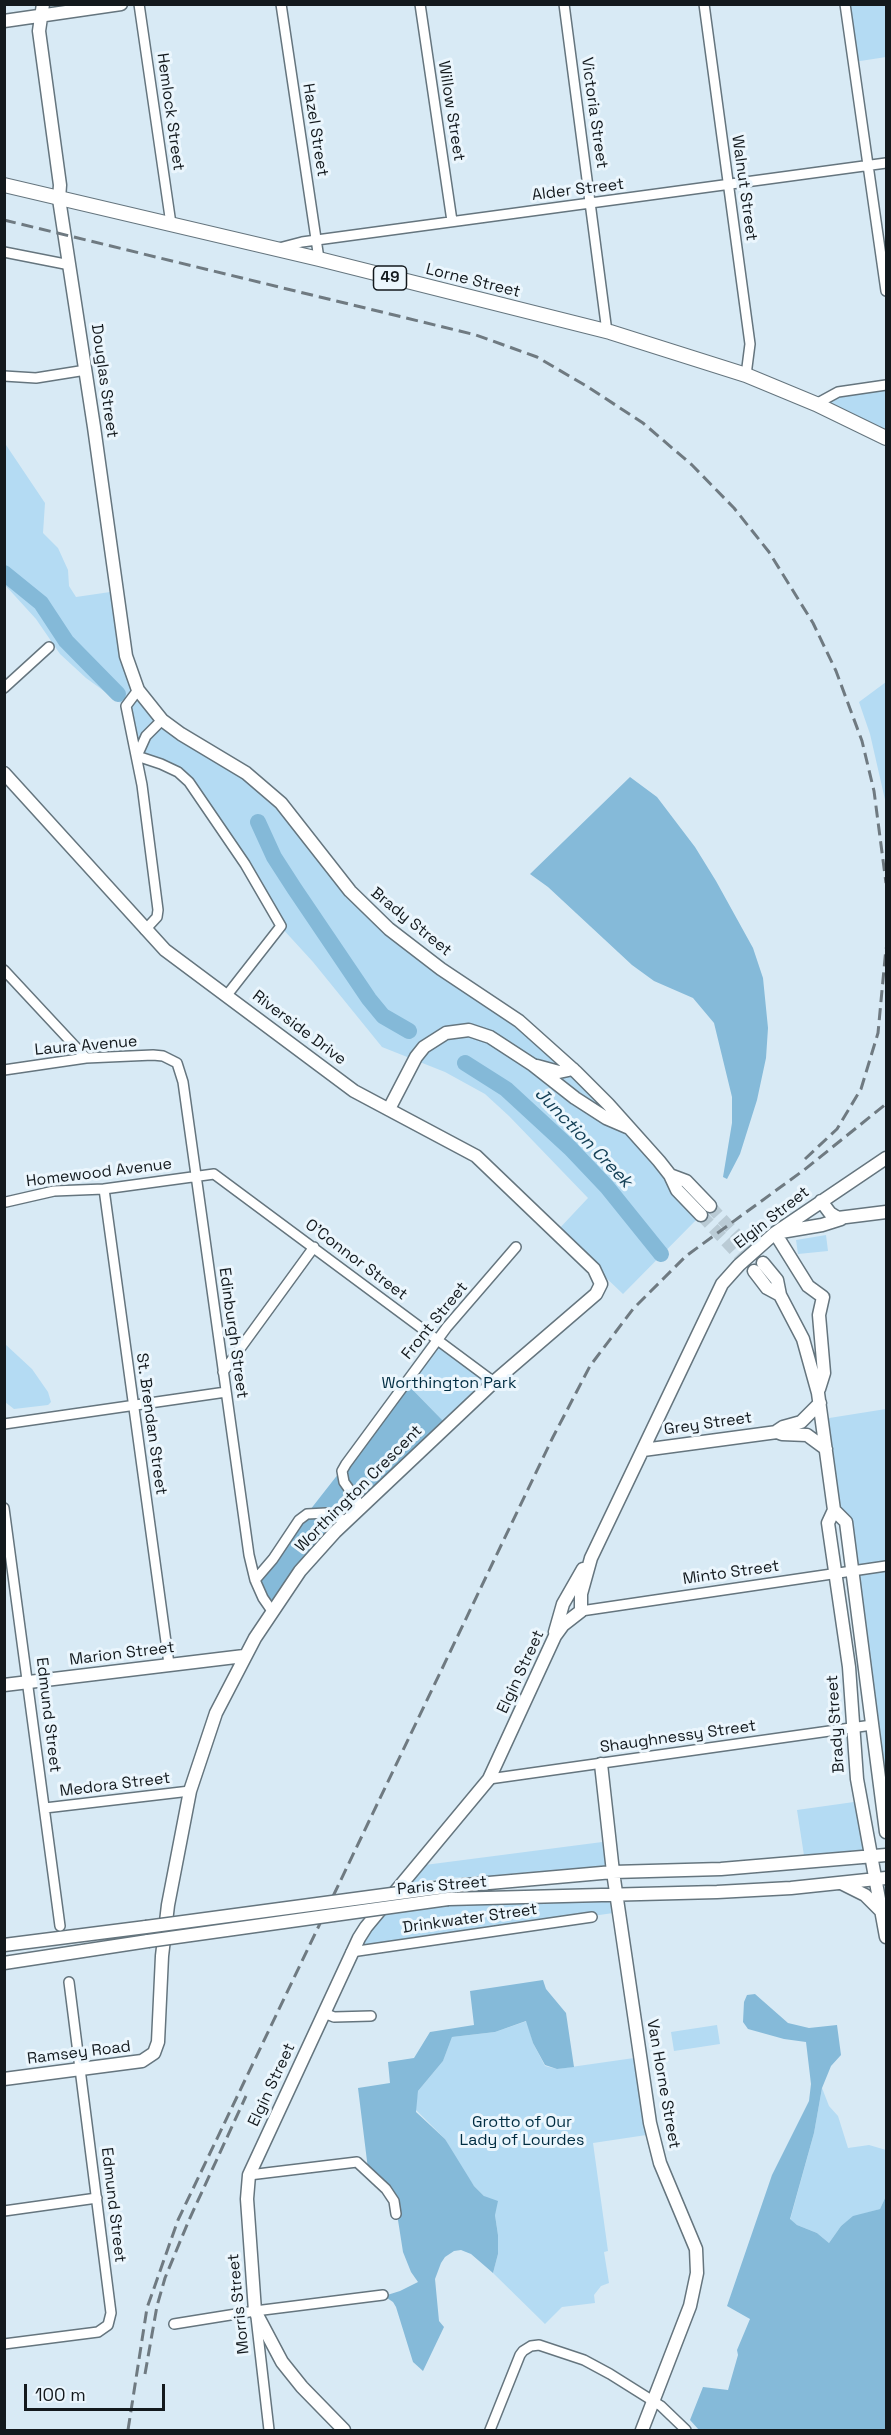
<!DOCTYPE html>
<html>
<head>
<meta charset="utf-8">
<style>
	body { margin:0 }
	#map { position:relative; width:891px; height:2435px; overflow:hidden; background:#d8eaf5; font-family:"Space Grotesk",sans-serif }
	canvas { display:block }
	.frame { position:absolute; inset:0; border:6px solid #13191d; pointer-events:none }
	.scale { position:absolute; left:24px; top:2384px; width:141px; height:27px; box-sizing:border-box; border:3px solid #13191d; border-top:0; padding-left:8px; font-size:18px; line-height:21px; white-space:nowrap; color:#13191d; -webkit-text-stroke:4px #ebf6fd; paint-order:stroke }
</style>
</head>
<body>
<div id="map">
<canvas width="891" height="2435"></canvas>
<div class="frame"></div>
<div class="scale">100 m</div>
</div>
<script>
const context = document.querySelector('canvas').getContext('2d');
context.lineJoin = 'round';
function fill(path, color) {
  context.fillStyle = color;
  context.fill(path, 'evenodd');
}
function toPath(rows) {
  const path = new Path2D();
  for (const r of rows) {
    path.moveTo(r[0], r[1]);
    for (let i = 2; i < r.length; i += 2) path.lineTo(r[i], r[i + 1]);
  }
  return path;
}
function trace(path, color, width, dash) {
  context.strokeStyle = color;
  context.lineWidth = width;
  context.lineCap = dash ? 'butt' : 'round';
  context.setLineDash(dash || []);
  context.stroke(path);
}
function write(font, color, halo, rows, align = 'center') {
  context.font = font + ' "Space Grotesk",sans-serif';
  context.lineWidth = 6;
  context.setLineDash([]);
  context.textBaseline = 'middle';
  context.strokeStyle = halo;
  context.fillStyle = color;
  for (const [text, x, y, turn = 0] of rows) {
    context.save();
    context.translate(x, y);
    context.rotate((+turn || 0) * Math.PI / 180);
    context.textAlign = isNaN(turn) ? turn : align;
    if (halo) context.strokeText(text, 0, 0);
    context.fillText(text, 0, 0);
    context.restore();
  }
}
const green = toPath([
	[846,5,886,5,886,57,854,62],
	[886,386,886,440,816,405,832,395],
	[4,442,45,503,43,533,58,548,68,570,69,586,76,597,117,591,126,656,152,709,246,772,364,905,576,1071,700,1216,623,1294,557,1231,588,1198,509,1116,485,1094,445,1072,382,1047,313,962,281,927,245,864,177,772,136,757,126,707,86,678,60,654,36,619,5,585],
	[886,682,886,804,870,734,859,702],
	[826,1235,828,1251,798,1254,796,1240],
	[438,1340,495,1382,448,1426,406,1383],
	[5,1344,32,1369,48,1392,51,1402,48,1405,14,1409,5,1402],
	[886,1409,886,1818,847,1522,835,1509,823,1419],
	[861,1801,870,1857,805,1862,797,1810],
	[610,1841,614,1871,447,1878,402,1884,417,1866],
	[591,1901,619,1903,620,1912,462,1935,354,1956,368,1932,383,1914,456,1904],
	[527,2021,533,2043,545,2066,557,2069,641,2057,653,2134,593,2143,608,2251,604,2252,609,2283,601,2286,594,2295,595,2303,562,2307,545,2324,493,2273,498,2254,498,2235,495,2215,484,2196,474,2186,455,2160,445,2139,415,2109,418,2091,443,2061,452,2037,495,2032],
	[717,2025,720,2044,674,2051,671,2032],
	[822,2088,829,2106,838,2116,848,2148,869,2145,886,2150,886,2196,880,2209,853,2217,841,2226,829,2243,817,2233,797,2225,790,2220,814,2133]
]);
const forest = toPath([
	[630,777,657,797,695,847,716,881,753,948,763,978,768,1028,766,1058,757,1100,740,1154,727,1179,723,1177,732,1123,732,1097,714,1023,693,998,654,981,632,965,548,887,530,874],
	[406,1383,448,1426,362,1506,274,1611,256,1579,346,1464],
	[543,1980,546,1989,566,2013,574,2067,557,2069,545,2065,533,2043,526,2021,495,2032,452,2037,443,2061,418,2091,416,2112,445,2139,474,2186,484,2196,498,2201,495,2215,498,2235,498,2254,493,2273,471,2254,461,2250,454,2251,445,2257,441,2263,435,2279,439,2321,444,2327,423,2371,413,2362,396,2307,393,2302,384,2296,400,2291,418,2282,411,2272,403,2252,395,2201,368,2169,358,2088,390,2083,388,2062,414,2058,430,2032,474,2025,470,1991],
	[755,1994,788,2023,809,2028,837,2025,841,2055,831,2066,822,2088,814,2133,790,2219,797,2225,817,2233,829,2243,841,2226,853,2216,880,2209,886,2196,886,2430,699,2430,690,2420,703,2387,728,2390,738,2355,737,2350,750,2319,727,2306,772,2175,809,2101,811,2084,806,2042,784,2039,748,2029,743,2022,744,2002,747,1995]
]);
const river = toPath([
	[4,573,41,603,66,641,118,694],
	[258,822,274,857,294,888,369,999,383,1016,409,1031],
	[465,1063,506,1089,570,1148,607,1187,661,1254]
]);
const secondaryTunnel = toPath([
	[710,1206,763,1263],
	[701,1215,754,1271]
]);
const street = toPath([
	[139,4,171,224],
	[281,4,319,259],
	[420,4,452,221],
	[564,4,607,332],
	[704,4,750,344,746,375],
	[845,4,886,291],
	[279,248,302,242,886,163],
	[4,252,70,265],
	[4,376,36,378,86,370],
	[816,404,838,392,886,385],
	[4,688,49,647],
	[138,690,126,706,142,785,158,910,157,917,145,930],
	[137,756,161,764,178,772,189,782,245,864,281,926,227,995],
	[137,756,146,736,162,720],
	[4,970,86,1058],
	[4,1070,86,1058,153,1055,163,1056,177,1063,183,1082,249,1555,255,1580,263,1598,272,1611],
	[104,1189,169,1664],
	[6,1202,54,1191,104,1189,214,1174,494,1382],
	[223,1372,314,1247],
	[4,1424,226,1392],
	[361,1506,344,1482,342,1471,346,1464,447,1327,516,1247],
	[4,1508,60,1926],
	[255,1580,273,1559,299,1520,307,1514,326,1513,346,1521],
	[581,1611,886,1566],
	[489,1779,872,1725],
	[45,1808,190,1791],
	[351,1952,592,1917],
	[324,2013,334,2017,371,2016],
	[249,2175,357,2162,386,2189,394,2201,396,2214],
	[4,2211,97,2198],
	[256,2317,269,2430],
	[174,2324,255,2311,383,2295],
	[4,2344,98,2332,108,2325,111,2313,69,1982],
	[490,2430,520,2355,523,2351,531,2346,539,2345,584,2360,610,2374,661,2406,686,2430]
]);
const secondary = toPath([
	[43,4,39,31,60,185,59,199,94,427,126,656,138,690,162,720,181,734,246,773,281,803,350,891,389,929,441,969,519,1021,576,1072,608,1104,659,1161,670,1175,677,1190,701,1215],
	[4,21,121,4],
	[4,773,165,950,354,1091,476,1156,594,1269,601,1284,596,1294,496,1380,335,1532,300,1571,255,1638,216,1713,190,1791,168,1905,162,1956,158,2042,154,2053,142,2061,4,2079],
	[537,1066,559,1072,573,1069],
	[389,1109,416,1057,424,1047,446,1033,469,1030,490,1037,533,1065,575,1098,606,1118,627,1127],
	[670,1175,686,1181,710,1206],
	[821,1201,830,1213,838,1218,886,1212],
	[781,1232,822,1225,841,1219],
	[775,1233,808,1286,823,1297,819,1315,824,1373,819,1389],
	[763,1263,777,1280,780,1295,803,1339,818,1393,834,1510,828,1523,849,1667,857,1779,886,1937],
	[754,1271,767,1288,780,1295],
	[777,1431,783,1427,801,1422,820,1403],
	[643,1450,777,1432,782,1434,807,1435,826,1449],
	[834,1510,846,1522,886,1832],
	[555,1632,563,1604,583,1569],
	[4,1685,244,1656],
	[601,1764,613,1872,650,2123,660,2163,696,2249,697,2273,690,2306,642,2430],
	[841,1883,865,1895,880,1910],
	[444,1887,613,1872,721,1869,886,1855],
	[448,1899,717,1892,791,1888,886,1878],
	[4,1945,146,1927],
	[4,1963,148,1941],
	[344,2430,302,2387,282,2362,255,2311,247,2199,249,2175,359,1938,366,1927,489,1779,555,1636,563,1625,581,1611,581,1594,591,1558,722,1284,739,1265,775,1233,886,1158]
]);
const primary = toPath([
	[4,185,319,259,610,332,746,375,816,404,886,438]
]);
const rail = toPath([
	[4,220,476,335,537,357,588,387,643,423,692,465,734,508,769,552,813,623,836,671,862,741,874,791,886,883],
	[805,1159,837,1129,861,1089,878,1033,886,948],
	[145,2374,157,2306,165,2278,189,2220,246,2096],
	[128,2430,147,2308,178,2220,553,1437,590,1366,633,1309,686,1256,804,1170,886,1104]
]);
const secondaryBridge = toPath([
	[146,1927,444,1887],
	[148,1941,448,1899]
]);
const shields = [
	[390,278,33]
];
const shieldNames = [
	["49",390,278]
];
const streetNames = [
	["Willow Street",451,111,81],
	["Hemlock Street",170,112,82],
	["Victoria Street",594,113,82],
	["Hazel Street",315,130,81],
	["Walnut Street",744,188,82],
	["Alder Street",578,190,-7],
	["Lorne Street",473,281,14],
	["Douglas Street",104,381,82],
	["Brady Street",411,922,39],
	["Riverside Drive",299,1028,37],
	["Laura Avenue",86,1046,-5],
	["Homewood Avenue",99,1173,-7],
	["Elgin Street",772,1218,-38],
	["O'Connor Street",356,1260,37],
	["Front Street",435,1321,-51],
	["Edinburgh Street",233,1333,82],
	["St. Brendan Street",151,1424,82],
	["Grey Street",708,1424,-8],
	["Worthington Crescent",359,1489,-45],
	["Minto Street",731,1573,-8],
	["Marion Street",122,1654,-7],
	["Elgin Street",521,1672,-65],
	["Edmund Street",48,1715,83],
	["Brady Street",836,1724,-94],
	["Shaughnessy Street",678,1737,-8],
	["Medora Street",115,1785,-7],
	["Paris Street",442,1886,-5],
	["Drinkwater Street",470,1919,-8],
	["Ramsey Road",79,2053,-7],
	["Van Horne Street",663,2084,80],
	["Elgin Street",272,2085,-65],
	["Edmund Street",113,2205,83],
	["Morris Street",239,2304,-96]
];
const parkNames = [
	["Worthington Park",449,1384],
	["Grotto of Our",522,2123],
	["Lady of Lourdes",522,2141]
];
const waterNames = [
	["Junction Creek",583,1138,46]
];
fill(green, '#b4dbf3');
fill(forest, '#85bad9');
trace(river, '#84b9d8', 16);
trace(secondaryTunnel, '#bacbd5', 12, [12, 6]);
trace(street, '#65757e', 12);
trace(secondary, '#65757e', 15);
trace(primary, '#65757e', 16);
trace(street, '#fff', 9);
trace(secondary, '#fff', 12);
trace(primary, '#fff', 14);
trace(rail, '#6f7a81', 3, [12, 6]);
trace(secondaryBridge, '#65757e', 15, []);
trace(secondaryBridge, '#fff', 12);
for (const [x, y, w] of shields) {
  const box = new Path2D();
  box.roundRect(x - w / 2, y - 12, w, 24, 4.5);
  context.fillStyle = '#ebf6fd';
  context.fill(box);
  trace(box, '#13191d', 1.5);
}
write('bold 15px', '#13191d', null, shieldNames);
write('16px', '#13191d', '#ebf6fd', streetNames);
write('16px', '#002d42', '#ebf6fd', parkNames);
write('italic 18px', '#164157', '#ebf6fd', waterNames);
</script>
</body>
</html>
